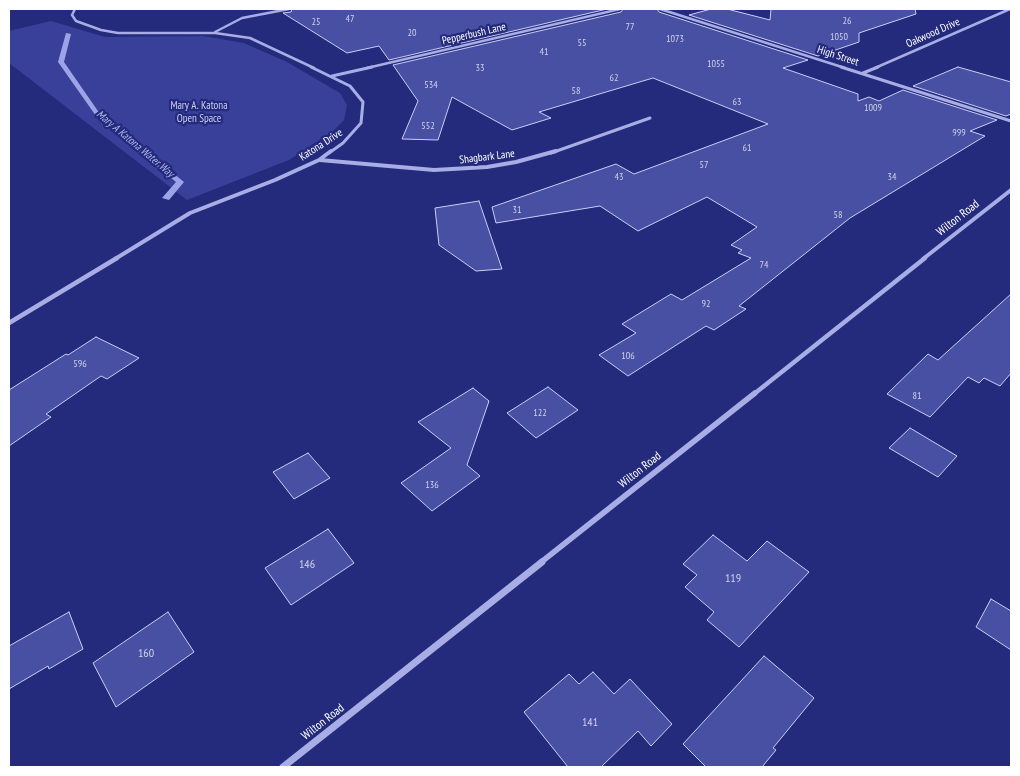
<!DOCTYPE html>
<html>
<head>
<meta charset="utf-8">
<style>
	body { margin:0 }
	#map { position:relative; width:1020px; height:776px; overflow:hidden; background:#242a7c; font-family:"PT Sans Narrow",sans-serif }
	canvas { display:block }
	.frame { position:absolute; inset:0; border:10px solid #fff; pointer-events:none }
</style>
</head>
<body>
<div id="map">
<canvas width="1020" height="776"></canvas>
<div class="frame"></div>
</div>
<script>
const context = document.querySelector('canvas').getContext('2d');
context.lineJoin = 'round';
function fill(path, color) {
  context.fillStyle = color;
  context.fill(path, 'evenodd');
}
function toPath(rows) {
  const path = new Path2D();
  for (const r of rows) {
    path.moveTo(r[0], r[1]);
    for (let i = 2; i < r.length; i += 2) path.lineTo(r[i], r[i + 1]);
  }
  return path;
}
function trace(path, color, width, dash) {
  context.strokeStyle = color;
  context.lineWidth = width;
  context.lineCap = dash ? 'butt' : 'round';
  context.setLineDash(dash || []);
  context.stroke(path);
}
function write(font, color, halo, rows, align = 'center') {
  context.font = font + ' "PT Sans Narrow",sans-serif';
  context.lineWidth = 4.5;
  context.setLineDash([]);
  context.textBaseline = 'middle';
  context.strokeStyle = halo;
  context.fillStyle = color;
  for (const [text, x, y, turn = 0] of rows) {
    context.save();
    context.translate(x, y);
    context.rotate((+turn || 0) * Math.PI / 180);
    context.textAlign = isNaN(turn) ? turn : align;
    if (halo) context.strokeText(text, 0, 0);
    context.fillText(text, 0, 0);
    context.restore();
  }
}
const green = toPath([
	[51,21,105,37,203,36,244,43,287,62,340,93,347,105,344,120,333,131,289,160,187,200,9,63,9,31]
]);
const stream = toPath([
	[66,33,71,34,64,62,100,114,184,182,169,200,162,198,176,182,96,116,58,62,66,33]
]);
const building = toPath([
	[292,9,607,9,389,60,379,46,347,53,283,13,291,12,292,9],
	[623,9,657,9,659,12,808,60,783,68,858,94,858,101,869,97,879,101,903,90,997,120,970,131,985,136,850,218,739,306,746,309,714,330,706,326,628,376,599,355,636,333,622,324,671,294,682,300,751,258,738,253,742,250,731,245,757,227,707,197,638,231,600,206,496,223,492,207,616,164,634,174,768,124,653,78,539,112,551,118,512,130,452,97,438,140,402,139,418,101,393,65,621,12,623,9],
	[711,9,727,9,770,20,771,9,915,9,916,14,859,33,859,42,818,56,689,15,711,9],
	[958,67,1011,82,1011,114,1006,116,913,86,958,67],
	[479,201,502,269,476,271,439,245,435,208,479,201],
	[1011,294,1011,373,1000,386,984,378,979,383,968,377,930,417,887,394,928,354,938,360,1011,294],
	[96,337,139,358,107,379,101,376,46,414,51,417,9,446,9,390,66,354,68,355,96,337],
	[548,387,578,410,536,438,507,413,548,387],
	[473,388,489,401,467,465,480,476,432,511,401,483,451,448,418,422,473,388],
	[910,428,957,456,938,477,889,448,910,428],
	[308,453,330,478,294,499,273,472,308,453],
	[328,529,354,563,291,605,265,568,328,529],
	[713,535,747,561,767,541,809,572,739,647,707,620,714,612,685,587,697,575,683,564,713,535],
	[991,599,1011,611,1011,650,976,627,991,599],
	[69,612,83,649,49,669,48,666,9,689,9,646,69,612],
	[168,612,194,652,116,707,93,663,168,612],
	[764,656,814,698,773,748,776,750,762,767,706,767,683,744,764,656],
	[593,672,614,694,630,679,672,724,651,746,638,731,601,767,568,767,524,712,569,674,579,684,593,672]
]);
const minorFar5 = toPath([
	[75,9,72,15,76,21,101,30,118,33,215,33,250,38,314,68],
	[660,9,845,68],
	[215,32,242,18,289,9],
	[367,68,620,9],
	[875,68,1010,9]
]);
const minorFar4 = toPath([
	[311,67,350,86,363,102,361,123,343,143,329,153],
	[841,67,1011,121],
	[863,73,878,67],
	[332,76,372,67],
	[551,153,650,118]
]);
const minorFar3 = toPath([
	[320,160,434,170,487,167,516,162,556,151],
	[115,259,190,213,275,180,319,160,331,151],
	[923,259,1011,190]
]);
const minorFar2 = toPath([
	[9,323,117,258],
	[754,394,925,258]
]);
const minorFar1 = toPath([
	[540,563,755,393]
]);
const minor = toPath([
	[283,767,542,562]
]);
const numberNames = [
	["47",350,19],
	["26",847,21],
	["25",316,22],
	["77",630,27],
	["20",412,33],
	["1050",839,37],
	["1073",675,39],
	["55",582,43],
	["41",544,52],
	["1055",716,64],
	["33",480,68],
	["62",614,78],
	["534",431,85],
	["58",576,91],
	["63",737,102],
	["1009",873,108],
	["552",428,126],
	["999",959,133],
	["61",747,148],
	["57",704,165],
	["43",619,177],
	["34",892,177],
	["31",517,210],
	["58",838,215],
	["74",764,265],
	["92",706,304],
	["106",628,356],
	["596",80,364],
	["81",917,396],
	["122",540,413],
	["136",432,485]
];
const farStreetnames = [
	["Oakwood Drive",933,33,-24],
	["Pepperbush Lane",474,34,-13],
	["High Street",838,56,18],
	["Katona Drive",321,145,-33],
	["Shagbark Lane",487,157,-7]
];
const farParknames = [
	["Mary A. Katona",199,106],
	["Open Space",199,119]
];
const farWaternames = [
	["Mary A Katona Water Way",135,144,40]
];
const streetNames = [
	["Wilton Road",958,218,-38],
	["Wilton Road",640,470,-38],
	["Wilton Road",323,722,-38]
];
const nearNumbernames = [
	["146",307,565],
	["119",733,579],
	["160",146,654],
	["141",590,723]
];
fill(green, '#38409a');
fill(stream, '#9ca3e6');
fill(building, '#4850a3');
trace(building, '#cbcef4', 1);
trace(minorFar5, '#a8ade5', 2.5);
trace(minorFar4, '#a8ade5', 3);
trace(minorFar3, '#a8ade5', 4);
trace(minorFar2, '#a8ade5', 4.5);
trace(minorFar1, '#a8ade5', 5.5);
trace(minor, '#a8ade5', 7);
write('10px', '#d1d3e8', null, numberNames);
write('11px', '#fff', '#242a7c', farStreetnames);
write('11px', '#cbcef4', '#242a7c', farParknames);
write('italic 11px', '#b3b8ed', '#242a7c', farWaternames);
write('12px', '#fff', '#242a7c', streetNames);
write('12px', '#d1d3e8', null, nearNumbernames);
</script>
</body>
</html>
